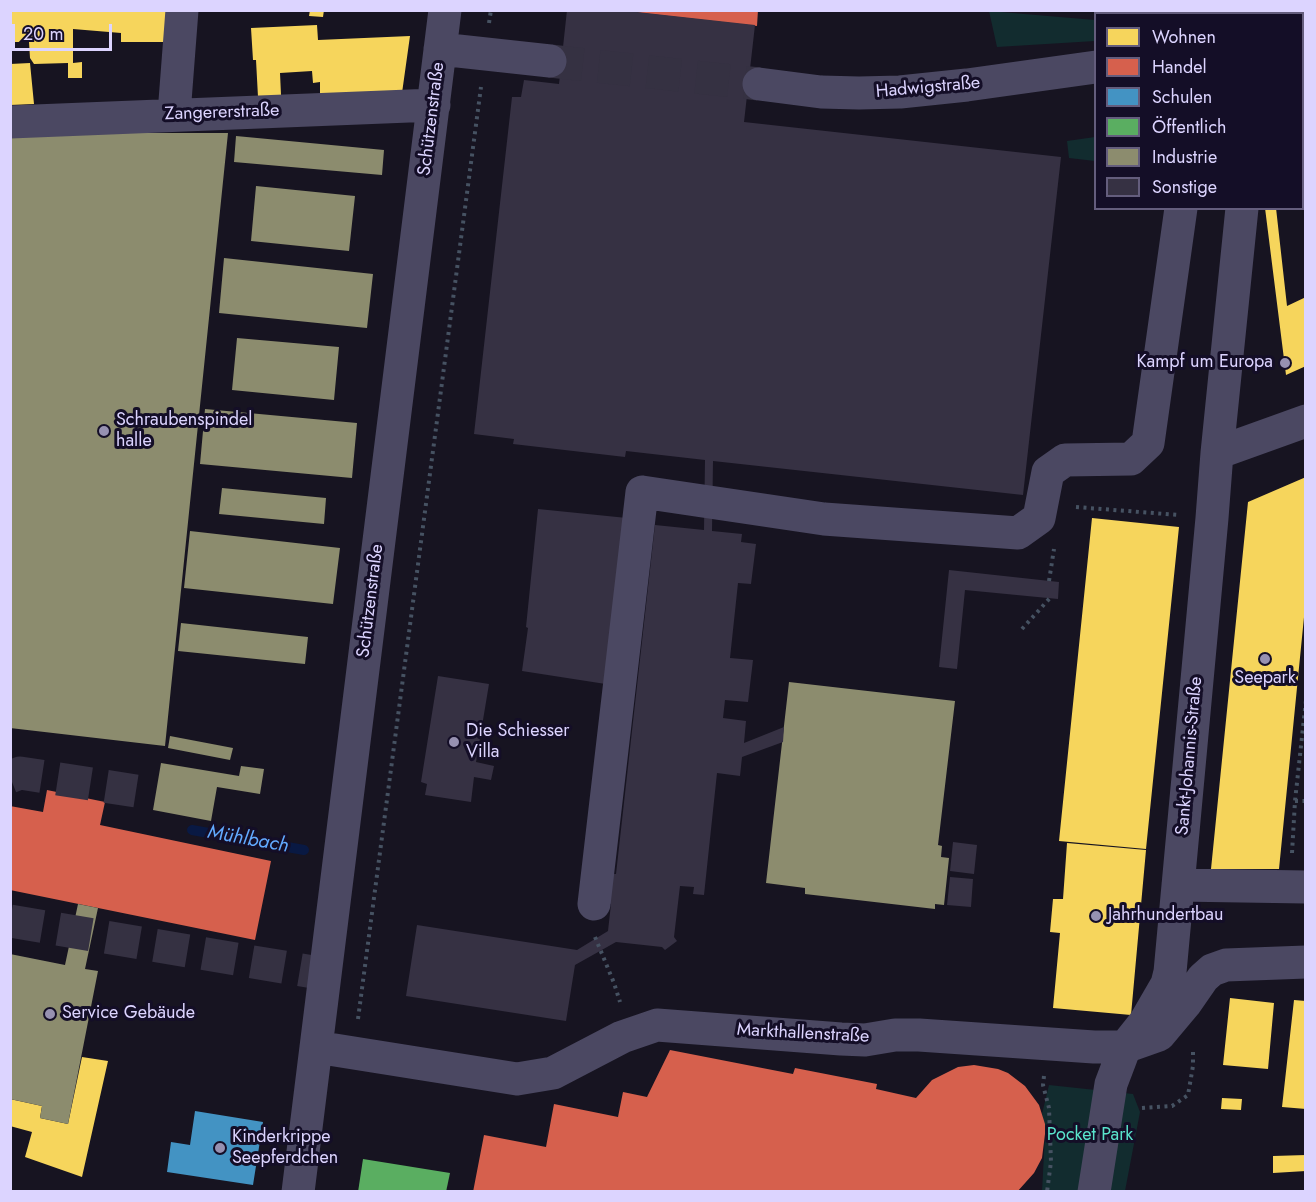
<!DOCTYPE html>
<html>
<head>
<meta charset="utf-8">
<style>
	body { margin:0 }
	#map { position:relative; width:1316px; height:1202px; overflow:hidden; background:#171421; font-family:Jost,sans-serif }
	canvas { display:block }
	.frame { position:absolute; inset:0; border:12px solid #dcd4ff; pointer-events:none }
	.legend { position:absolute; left:1094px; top:12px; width:210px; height:198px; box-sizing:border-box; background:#140e27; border:2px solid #645d7d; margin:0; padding:8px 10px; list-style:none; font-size:18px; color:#dcd4ff }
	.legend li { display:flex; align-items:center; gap:12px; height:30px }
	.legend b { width:30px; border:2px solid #645d7d }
	.scale { position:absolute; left:12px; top:24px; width:100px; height:27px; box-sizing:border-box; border:3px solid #dcd4ff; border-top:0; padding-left:8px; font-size:18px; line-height:21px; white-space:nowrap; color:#dcd4ff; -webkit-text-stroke:4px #140e27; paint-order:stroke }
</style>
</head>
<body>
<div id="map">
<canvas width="1316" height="1202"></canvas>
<div class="frame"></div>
<ul class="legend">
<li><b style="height:16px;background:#f6d55c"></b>Wohnen</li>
<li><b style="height:16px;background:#d6604d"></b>Handel</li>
<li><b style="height:16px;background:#4393c3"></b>Schulen</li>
<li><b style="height:16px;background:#5aae61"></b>Öffentlich</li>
<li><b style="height:16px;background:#8c8c6e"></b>Industrie</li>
<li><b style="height:16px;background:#363143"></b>Sonstige</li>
</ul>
<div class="scale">20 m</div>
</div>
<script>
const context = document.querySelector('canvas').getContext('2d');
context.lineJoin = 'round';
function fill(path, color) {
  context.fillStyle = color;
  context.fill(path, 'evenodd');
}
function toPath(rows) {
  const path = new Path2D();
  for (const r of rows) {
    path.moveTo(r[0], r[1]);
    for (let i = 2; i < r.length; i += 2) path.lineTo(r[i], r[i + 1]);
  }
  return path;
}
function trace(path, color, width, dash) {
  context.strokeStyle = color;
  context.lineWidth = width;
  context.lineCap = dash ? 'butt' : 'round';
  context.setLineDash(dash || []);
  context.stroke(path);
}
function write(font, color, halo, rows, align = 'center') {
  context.font = font + ' Jost,sans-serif';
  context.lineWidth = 6;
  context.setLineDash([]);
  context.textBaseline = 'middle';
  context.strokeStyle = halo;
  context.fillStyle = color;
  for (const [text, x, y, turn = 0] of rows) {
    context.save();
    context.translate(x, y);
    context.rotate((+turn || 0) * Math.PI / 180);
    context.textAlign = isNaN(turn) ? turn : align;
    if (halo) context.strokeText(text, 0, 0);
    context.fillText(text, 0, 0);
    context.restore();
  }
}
const green = toPath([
	[989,11,1095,20,1095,41,997,47],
	[1095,137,1095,161,1069,158,1067,141],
	[1049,1085,1133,1094,1140,1112,1125,1191,1042,1192,1045,1134,1042,1114]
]);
const homes = toPath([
	[10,10,169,10,166,42,121,42,121,33,73,29,73,63,82,62,82,78,68,78,68,63,34,64,30,58,29,42,10,42],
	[310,10,324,10,323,17,309,16],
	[317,25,318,40,410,36,402,93,320,96,320,82,313,83,312,71,280,73,281,95,258,97,256,60,253,60,251,28],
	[30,63,34,104,10,105,10,64],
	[1306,82,1306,139,1302,140,1302,83],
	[1265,208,1276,208,1287,306,1306,297,1306,366,1286,375],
	[1306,477,1306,597,1279,869,1211,869,1248,502],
	[1092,518,1179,527,1146,849,1059,841],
	[1067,843,1146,850,1131,1015,1053,1008,1060,933,1050,932,1053,899,1063,899],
	[1230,998,1274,1003,1268,1069,1223,1065],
	[1294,1000,1306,1001,1306,1109,1282,1107],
	[82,1057,108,1061,82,1177,25,1157,32,1132,10,1126,10,1099,42,1106,40,1118,68,1124],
	[1222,1098,1242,1099,1241,1110,1221,1109],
	[1306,1155,1306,1171,1273,1173,1273,1156]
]);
const shops = toPath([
	[633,10,758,10,757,26,633,12],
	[47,790,105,802,100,825,271,861,255,940,10,890,10,806,43,812],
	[670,1050,793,1074,795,1068,877,1084,876,1089,916,1098,932,1080,958,1067,974,1065,998,1069,1008,1073,1025,1086,1039,1105,1045,1124,1045,1134,1042,1158,1034,1173,1017,1192,473,1192,484,1135,546,1147,554,1104,618,1117,623,1092,647,1097]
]);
const schools = toPath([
	[195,1111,263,1122,253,1185,167,1172,171,1142,190,1145]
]);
const public = toPath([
	[363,1159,450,1173,446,1192,358,1192]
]);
const industry = toPath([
	[10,133,228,133,165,746,10,728],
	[236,136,384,150,382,175,234,162],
	[256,186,355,196,349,251,251,241],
	[224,258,373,274,367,328,219,313],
	[237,338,339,347,334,400,232,390],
	[205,409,357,423,352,478,200,464],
	[222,488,326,498,324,524,219,514],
	[190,531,340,548,333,604,184,588],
	[181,623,308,637,305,664,178,651],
	[789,682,955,701,938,845,942,846,941,857,949,858,944,905,935,904,935,909,805,894,805,888,766,883],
	[170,736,233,748,230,760,168,748],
	[161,763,239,776,241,766,264,769,260,794,217,787,211,821,153,810],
	[78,904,98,908,85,969,98,971,68,1124,40,1118,42,1106,10,1099,10,954,65,965]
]);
const stream = toPath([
	[192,830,304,850]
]);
const building = toPath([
	[567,10,619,10,755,25,744,122,1061,157,1023,495,713,461,712,531,742,534,741,542,756,544,751,584,738,583,730,658,753,660,748,702,725,700,723,718,746,721,744,743,784,727,783,742,742,757,740,776,717,773,704,895,693,894,694,887,680,886,674,937,677,941,665,950,662,947,616,942,575,965,566,1021,406,996,417,925,577,950,608,931,611,904,607,903,611,874,616,874,655,525,704,530,705,460,626,451,625,457,513,444,514,439,474,434,512,97,521,97,524,80,559,84],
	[538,509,627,518,612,685,522,671,528,628,526,627],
	[949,570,1059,582,1058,599,965,590,957,669,939,667],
	[438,676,489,684,476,762,494,766,491,780,474,777,471,802,425,795,427,784,421,782],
	[953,842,977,845,974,874,950,871],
	[950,877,973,879,971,907,947,905]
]);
const minorTunnel = toPath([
	[550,61,759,84],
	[10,777,20,773,136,791],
	[10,921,325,974]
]);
const path = toPath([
	[489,23,491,10],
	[1076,507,1179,515],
	[1049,581,1054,549],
	[1022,629,1050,598],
	[1295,801,1306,801],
	[1292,853,1295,801,1306,700],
	[595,937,614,983,620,1002],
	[358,1019,481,87],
	[1044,1076,1043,1085,1049,1108,1051,1162,1047,1192],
	[1142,1108,1172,1106,1188,1095,1193,1066,1193,1048]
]);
const minor = toPath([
	[1225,10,1225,14],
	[1302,39,1306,39],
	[440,49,550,61],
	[759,84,821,92,859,93,900,92,967,85,1096,67],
	[174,114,182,10],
	[10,122,434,105],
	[1217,453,1306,421],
	[1178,885,1306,887],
	[594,904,642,492,824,519,1018,533,1039,518,1048,472,1065,460,1131,459,1148,443,1181,208],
	[316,1047,517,1079,553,1073,622,1037,657,1025,841,1039,865,1040,895,1035,919,1035,1094,1047,1125,1047,1159,1035,1185,1004,1203,978,1212,970,1226,965,1306,962],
	[298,1192,445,10],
	[1094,1192,1111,1084,1125,1047,1145,1022,1167,984,1170,972,1212,518,1217,453,1242,208]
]);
const markers = [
	[1285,363,6,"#9791b1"],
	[104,431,6,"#9791b1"],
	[1265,659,6,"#9791b1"],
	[454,742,6,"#9791b1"],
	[1096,916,6,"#9791b1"],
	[50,1014,6,"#9791b1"],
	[220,1148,6,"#9791b1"]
];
const streetNames = [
	["Hadwigstraße",928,88,-5],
	["Zangererstraße",222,113,-2],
	["Schützenstraße",432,119,-83],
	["Schützenstraße",371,601,-83],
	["Sankt-Johannis-Straße",1190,756,-85],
	["Markthallenstraße",803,1034,3]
];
const poiNames = [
	["Kampf um Europa",1273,363,"right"],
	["Schraubenspindel",116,421],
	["halle",116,442],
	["Seepark",1265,679,"center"],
	["Die Schiesser",466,732],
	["Villa",466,753],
	["Jahrhundertbau",1108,916],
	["Service Gebäude",62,1014],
	["Kinderkrippe",232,1138],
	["Seepferdchen",232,1159]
];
const parkNames = [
	["Pocket Park",1090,1136]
];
const waterNames = [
	["Mühlbach",248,840,10]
];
fill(green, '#122c2f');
fill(homes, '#f6d55c');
fill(shops, '#d6604d');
fill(schools, '#4393c3');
fill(public, '#5aae61');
fill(industry, '#8c8c6e');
trace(stream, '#091943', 10);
fill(building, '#363143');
trace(minorTunnel, '#353142', 33, [33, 16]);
trace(path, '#465262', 4, [3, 4.5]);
trace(minor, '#4b4862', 33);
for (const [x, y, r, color] of markers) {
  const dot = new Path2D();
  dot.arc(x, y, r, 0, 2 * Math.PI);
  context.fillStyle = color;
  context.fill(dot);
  trace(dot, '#140e27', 2);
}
write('18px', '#dcd4ff', '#140e27', streetNames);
write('18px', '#dcd4ff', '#140e27', poiNames, 'left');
write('18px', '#5ae4cc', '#140e27', parkNames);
write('italic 20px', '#62aaff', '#140e27', waterNames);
</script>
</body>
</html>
